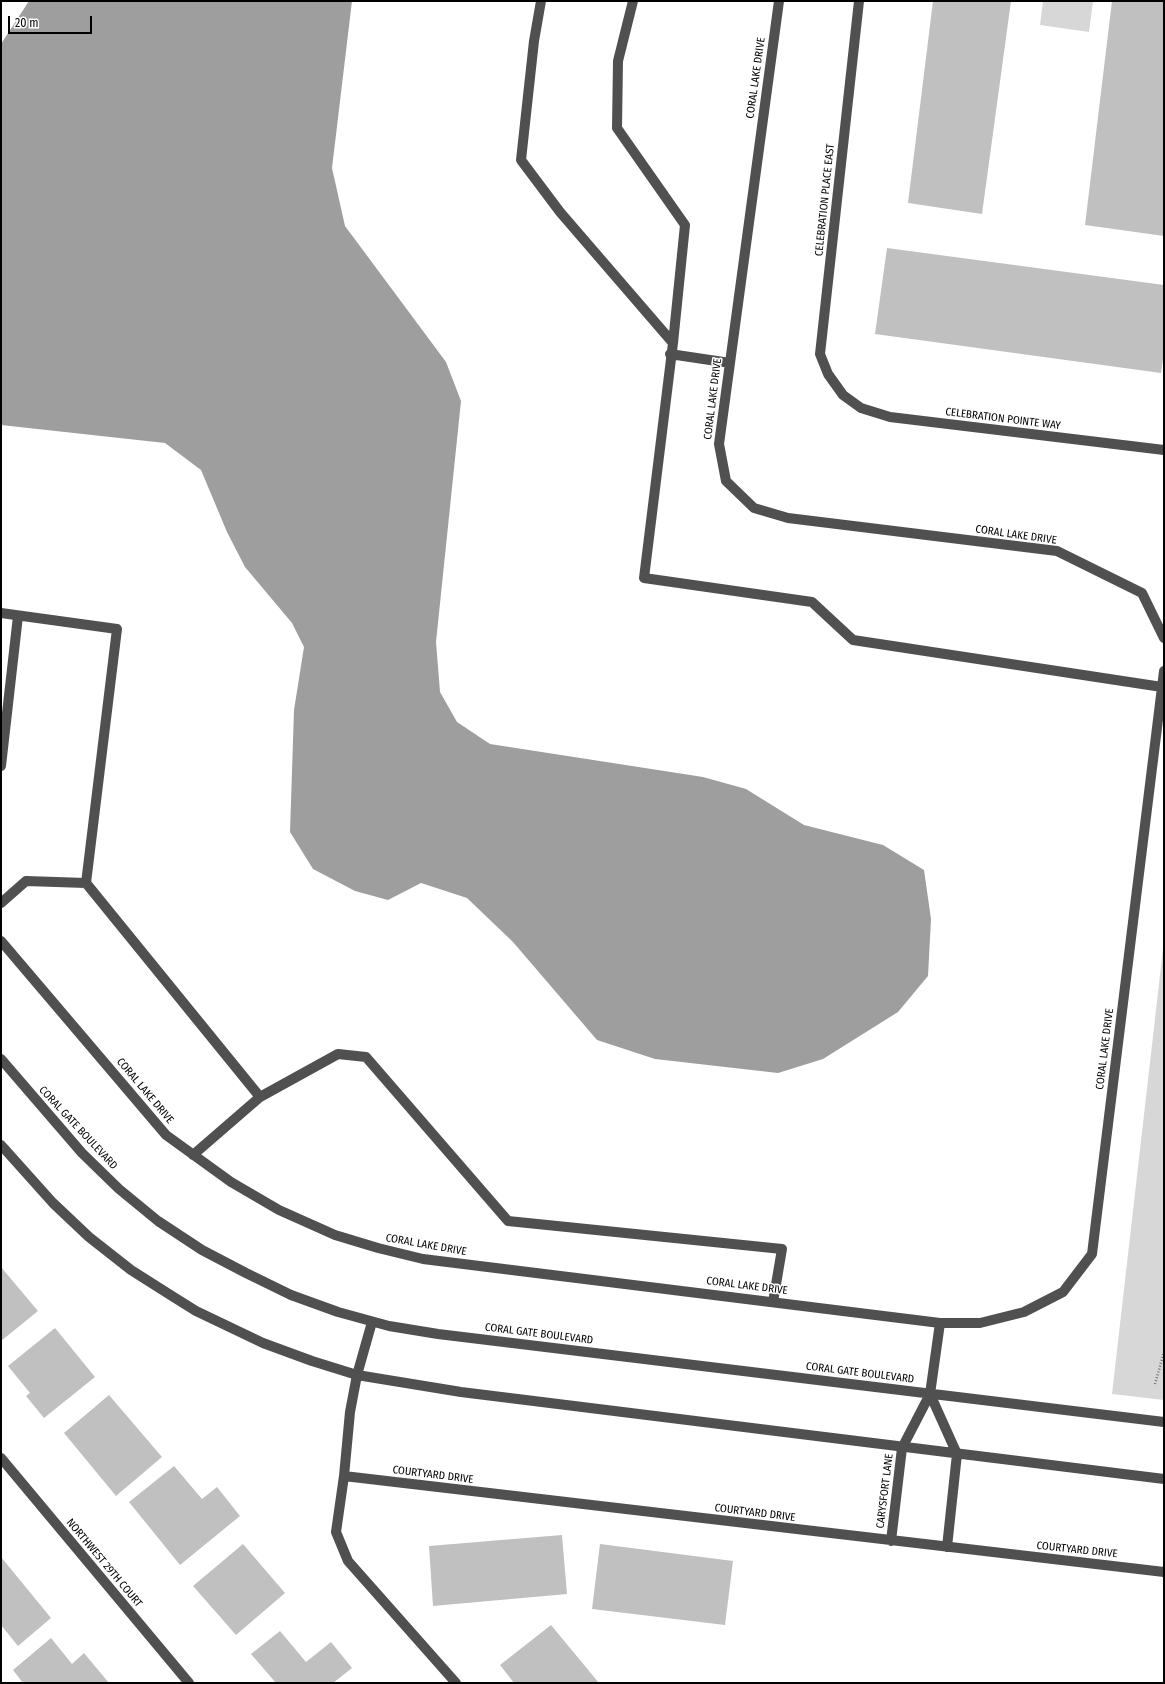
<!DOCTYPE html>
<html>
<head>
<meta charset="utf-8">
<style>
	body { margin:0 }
	#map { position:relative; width:1165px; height:1684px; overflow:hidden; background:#fff; font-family:"Fira Sans Condensed",sans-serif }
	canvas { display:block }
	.frame { position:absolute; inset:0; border:2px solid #000; pointer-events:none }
	.scale { position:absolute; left:8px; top:16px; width:84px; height:18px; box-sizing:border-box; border:2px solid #000; border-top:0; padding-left:5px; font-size:12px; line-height:14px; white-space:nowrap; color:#000; -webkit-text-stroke:3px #fff; paint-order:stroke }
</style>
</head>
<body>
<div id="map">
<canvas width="1165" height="1684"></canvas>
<div class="frame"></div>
<div class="scale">20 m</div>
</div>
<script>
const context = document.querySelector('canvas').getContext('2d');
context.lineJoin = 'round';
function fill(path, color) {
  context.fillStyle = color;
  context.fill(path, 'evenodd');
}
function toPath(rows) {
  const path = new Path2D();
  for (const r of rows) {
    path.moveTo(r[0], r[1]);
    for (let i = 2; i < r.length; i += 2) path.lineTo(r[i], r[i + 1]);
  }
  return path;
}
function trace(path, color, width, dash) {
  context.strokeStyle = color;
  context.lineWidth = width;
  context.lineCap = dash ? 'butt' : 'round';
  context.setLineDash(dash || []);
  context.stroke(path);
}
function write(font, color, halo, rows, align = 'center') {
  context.font = font + ' "Fira Sans Condensed",sans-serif';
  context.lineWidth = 3;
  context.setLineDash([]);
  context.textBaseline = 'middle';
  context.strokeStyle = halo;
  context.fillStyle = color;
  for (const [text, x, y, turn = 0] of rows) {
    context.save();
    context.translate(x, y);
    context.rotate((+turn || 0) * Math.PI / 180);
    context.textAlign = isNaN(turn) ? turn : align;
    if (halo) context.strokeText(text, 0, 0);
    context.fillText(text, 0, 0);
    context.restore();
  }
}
const green = toPath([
	[1043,1,1093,1,1089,32,1040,25],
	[1164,940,1164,1400,1112,1394]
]);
const water = toPath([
	[29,1,352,1,332,168,345,226,446,362,461,401,436,642,440,692,457,722,490,744,703,777,746,789,804,825,883,845,924,870,931,919,928,976,898,1012,823,1059,778,1073,655,1059,597,1040,513,942,467,898,421,883,388,900,355,891,313,869,290,832,294,710,304,647,292,623,245,567,227,532,201,470,165,443,1,425,1,44]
]);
const building = toPath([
	[933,1,1011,1,982,214,908,203],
	[1112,1,1164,1,1164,236,1085,225],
	[887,248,1164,285,1164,352,1161,373,875,334],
	[1,1267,38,1311,1,1341],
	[55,1328,95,1377,44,1418,26,1396,30,1393,8,1366],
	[109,1395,162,1457,116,1496,64,1433],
	[174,1466,202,1499,217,1487,240,1516,180,1565,129,1502],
	[562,1535,567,1594,433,1606,429,1546],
	[243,1544,285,1593,236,1635,193,1586],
	[600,1544,733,1561,725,1625,592,1609],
	[1,1557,51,1618,18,1646,1,1625],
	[551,1625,599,1683,514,1683,500,1665],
	[280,1631,306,1662,331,1642,352,1668,333,1683,276,1683,251,1654],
	[51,1638,72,1664,84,1653,109,1683,23,1683,13,1670]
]);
const path = toPath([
	[1155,1384,1164,1352]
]);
const minor = toPath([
	[541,1,534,41,521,160,560,212,673,343,644,578,812,602,853,640,1162,687],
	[633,1,618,61,617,128,685,225,673,343],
	[779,1,719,444,726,481,754,508,788,518,1057,551,1142,593,1164,638],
	[859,1,820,354,828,374,843,395,861,408,890,417,1164,450],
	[670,354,730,363],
	[1,613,117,629,86,883,260,1097,193,1155],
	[1,766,18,616],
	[1,903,26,881,86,883],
	[1,941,166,1135,231,1182,279,1210,335,1235,378,1248,423,1259,940,1323,980,1323,1024,1312,1063,1292,1092,1254,1164,671],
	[1,1059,82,1153,119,1189,158,1221,202,1250,246,1273,291,1295,338,1312,389,1326,438,1334,1164,1422],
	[260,1097,338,1054,366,1057,508,1221,782,1249,773,1302],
	[1,1145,53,1203,89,1237,131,1270,172,1296,196,1311,263,1343,312,1361,357,1375,461,1392,1164,1479],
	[930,1394,957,1454,947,1547],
	[1,1458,189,1683],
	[344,1476,350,1412,357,1375,372,1322],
	[891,1541,902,1448,930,1394,940,1323],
	[456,1683,348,1561,336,1532,344,1476,1164,1572]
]);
const streetNames = [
	["CORAL LAKE DRIVE",756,78,-82],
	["CELEBRATION PLACE EAST",825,200,-84],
	["CORAL LAKE DRIVE",713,399,-83],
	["CELEBRATION POINTE WAY",1003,419,7],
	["CORAL LAKE DRIVE",1016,535,8],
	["CORAL LAKE DRIVE",1105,1049,-83],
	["CORAL LAKE DRIVE",145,1091,50],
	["CORAL GATE BOULEVARD",78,1128,47],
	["CORAL LAKE DRIVE",426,1245,10],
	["CORAL LAKE DRIVE",747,1286,7],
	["CORAL GATE BOULEVARD",539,1334,7],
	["CORAL GATE BOULEVARD",860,1373,7],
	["COURTYARD DRIVE",433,1475,7],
	["CARYSFORT LANE",885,1491,-83],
	["COURTYARD DRIVE",755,1513,7],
	["COURTYARD DRIVE",1077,1550,6],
	["NORTHWEST 29TH COURT",104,1563,50]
];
fill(green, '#d7d7d7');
fill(water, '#9e9e9e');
fill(building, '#c0c0c0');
trace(path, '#727272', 2.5, [1, 2]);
trace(minor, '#505050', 10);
write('11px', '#000', '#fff', streetNames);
</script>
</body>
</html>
